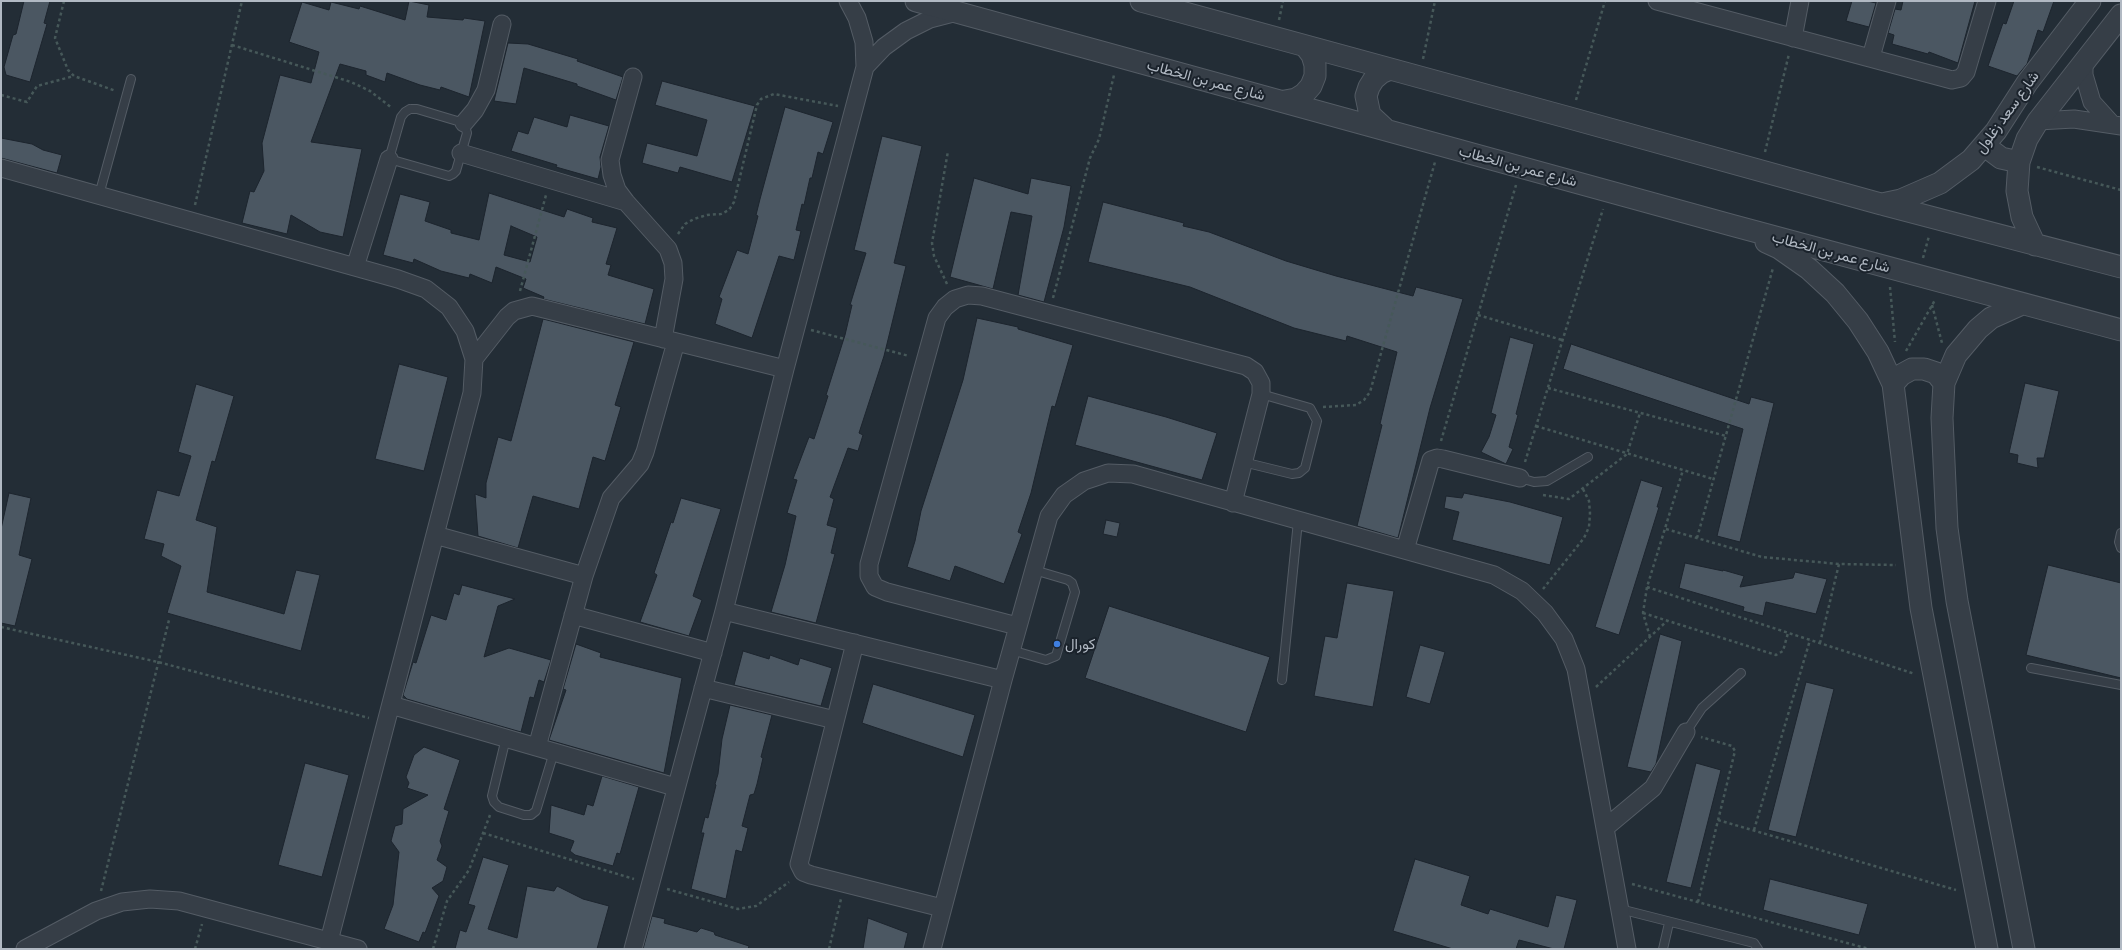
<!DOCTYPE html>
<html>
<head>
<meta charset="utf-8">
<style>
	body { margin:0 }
	#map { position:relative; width:2122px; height:950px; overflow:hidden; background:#232d36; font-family:Commissioner,sans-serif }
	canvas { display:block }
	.frame { position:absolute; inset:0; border:2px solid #b1b9c3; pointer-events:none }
</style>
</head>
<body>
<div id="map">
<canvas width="2122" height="950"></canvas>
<div class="frame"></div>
</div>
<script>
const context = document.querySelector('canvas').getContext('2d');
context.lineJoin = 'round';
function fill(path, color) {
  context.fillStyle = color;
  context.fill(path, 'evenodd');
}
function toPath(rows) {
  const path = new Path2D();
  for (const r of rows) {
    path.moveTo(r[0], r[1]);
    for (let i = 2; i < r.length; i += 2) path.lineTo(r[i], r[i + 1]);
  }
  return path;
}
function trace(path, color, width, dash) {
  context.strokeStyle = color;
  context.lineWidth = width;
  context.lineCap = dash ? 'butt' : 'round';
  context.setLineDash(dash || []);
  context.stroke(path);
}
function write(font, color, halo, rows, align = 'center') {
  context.font = font + ' Commissioner,Vazirmatn,sans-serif';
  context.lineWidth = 4;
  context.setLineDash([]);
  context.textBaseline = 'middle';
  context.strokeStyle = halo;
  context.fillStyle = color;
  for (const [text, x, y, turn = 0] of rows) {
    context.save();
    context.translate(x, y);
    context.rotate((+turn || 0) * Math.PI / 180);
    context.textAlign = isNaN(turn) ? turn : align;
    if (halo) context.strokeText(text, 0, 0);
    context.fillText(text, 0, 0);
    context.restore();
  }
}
const building = toPath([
	[24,1,50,1,44,23,47,24,30,82,6,75,4,67,13,35,16,34,24,1],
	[409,1,429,5,427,17,463,20,464,18,485,21,469,97,441,87,440,90,420,85,387,73,385,82,366,75,366,71,340,64,311,142,362,149,343,237,320,232,291,215,287,234,242,223,250,191,254,192,264,171,262,143,280,75,311,83,319,52,289,42,302,2,329,10,331,2,359,9,360,6,405,20,409,1],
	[1852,1,1867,1,1876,3,1869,27,1846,21,1852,1],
	[1903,1,1975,1,1958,63,1929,52,1928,54,1892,44,1894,35,1888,33,1895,9,1901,10,1903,1],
	[2014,1,2054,1,2043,32,2038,30,2027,64,2017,76,1988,66,2003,23,2006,24,2014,1],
	[508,43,528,44,578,59,577,61,623,77,616,100,577,86,577,84,524,68,516,104,494,101,508,43],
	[662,81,755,106,732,182,680,167,678,173,642,163,647,143,697,156,707,120,655,105,662,81],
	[785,107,833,122,823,154,818,152,812,178,810,178,804,205,802,204,796,230,801,231,794,260,779,256,752,338,715,324,722,299,719,297,737,250,748,254,758,216,756,215,760,199,785,107],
	[570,115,609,126,600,157,601,167,598,179,556,167,557,165,511,151,518,131,528,134,534,117,567,127,570,115],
	[882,136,922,146,894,263,906,266,884,356,859,433,863,435,858,451,848,448,830,497,834,499,827,525,837,528,831,553,835,554,816,623,771,612,785,565,796,516,787,513,797,480,793,479,809,437,814,439,828,396,826,395,845,335,852,305,850,305,866,253,854,250,882,136],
	[1,138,32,144,43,150,62,155,57,173,1,158,1,138],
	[974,178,1028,194,1031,178,1071,186,1064,227,1044,302,1018,295,1032,216,1011,212,993,289,950,277,974,178],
	[489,193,564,217,567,209,593,218,592,222,617,228,606,264,611,265,608,275,654,289,645,324,543,299,544,297,523,288,526,279,496,267,492,283,470,274,469,278,441,271,414,259,413,263,383,255,400,194,430,202,425,221,451,230,451,233,479,240,489,193],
	[511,226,537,237,530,262,504,255,511,226],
	[1103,202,1184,223,1183,226,1209,232,1286,261,1336,276,1413,296,1416,287,1463,299,1430,408,1398,538,1357,526,1382,425,1380,424,1397,352,1347,336,1346,341,1294,328,1190,287,1088,262,1103,202],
	[977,318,1018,327,1018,329,1073,345,1055,407,1052,406,1031,493,1018,532,1022,534,1004,584,955,566,950,581,907,567,915,541,921,511,963,380,977,318],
	[543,319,634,342,615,405,621,407,605,461,593,457,579,509,533,496,518,548,478,536,475,494,486,498,486,483,498,437,511,441,543,319],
	[1510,337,1534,344,1516,414,1518,415,1509,447,1513,449,1506,464,1481,452,1489,437,1496,415,1491,413,1510,337],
	[1571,344,1749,404,1751,397,1774,403,1740,542,1717,536,1743,429,1563,369,1571,344],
	[399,364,448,377,424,471,375,459,399,364],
	[2025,383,2059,391,2044,458,2037,458,2038,468,2017,463,2018,455,2009,453,2025,383],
	[196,384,234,396,215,462,212,461,196,520,217,527,207,592,284,614,296,570,320,575,301,651,167,613,181,566,161,556,164,544,144,539,157,490,179,496,191,456,178,452,196,384],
	[1088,396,1166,417,1217,433,1202,480,1075,445,1088,396],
	[1641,480,1663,487,1657,507,1659,507,1619,635,1595,627,1641,480],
	[9,493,31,498,19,555,32,559,15,626,1,623,1,529,9,493],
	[1464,493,1510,502,1563,517,1550,565,1452,540,1459,512,1444,508,1446,496,1462,498,1464,493],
	[681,498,721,509,693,596,702,600,689,636,640,622,657,575,654,573,671,522,673,523,681,498],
	[1106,520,1120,523,1117,537,1103,534,1106,520],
	[1685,563,1723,571,1723,570,1744,576,1740,587,1793,578,1795,572,1827,579,1816,614,1766,602,1763,616,1743,611,1744,607,1679,588,1685,563],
	[2048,565,2121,583,2121,678,2026,655,2048,565],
	[1347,583,1394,591,1373,707,1314,696,1325,636,1337,638,1347,583],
	[462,585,515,599,498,606,484,657,509,648,551,660,544,682,539,680,534,698,530,697,521,732,407,699,403,695,413,662,416,663,431,615,446,620,454,593,459,595,462,585],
	[1109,606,1270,657,1246,732,1085,678,1109,606],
	[1660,634,1682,641,1656,764,1651,772,1627,767,1660,634],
	[576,644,601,653,600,657,682,678,664,773,549,740,566,690,563,689,576,644],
	[1420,645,1445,652,1430,704,1406,697,1420,645],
	[743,651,769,659,770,655,798,665,800,658,832,668,821,706,734,685,743,651],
	[1806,682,1834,689,1796,837,1768,830,1806,682],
	[873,684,975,715,963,757,862,723,873,684],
	[730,705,772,715,761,757,763,758,757,784,754,794,750,795,742,826,748,828,742,852,736,850,726,899,691,889,704,833,701,833,705,817,708,818,716,785,715,784,718,774,722,739,730,705],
	[424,747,460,760,444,809,449,811,440,841,442,846,437,860,447,867,443,881,432,888,439,896,425,933,423,932,419,942,384,929,393,905,396,878,399,852,391,841,395,826,402,824,403,809,428,795,407,788,409,783,406,777,414,755,424,747],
	[305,763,349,775,322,877,278,865,305,763],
	[1696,763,1721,770,1691,888,1666,882,1696,763],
	[602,776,639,787,620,854,617,853,613,866,575,855,570,851,574,841,549,833,551,805,584,815,587,804,593,806,602,776],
	[483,857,509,865,488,929,517,938,527,886,554,891,557,886,583,899,609,906,597,949,455,949,460,930,466,932,475,906,468,904,483,857],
	[1415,859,1470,876,1461,905,1488,914,1490,909,1548,927,1556,895,1577,900,1564,949,1554,949,1519,940,1516,949,1453,949,1393,931,1415,859],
	[1770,879,1868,904,1859,935,1763,910,1770,879],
	[652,916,665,919,664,923,697,932,701,928,714,932,715,935,749,946,748,949,643,949,652,916],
	[868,918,908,933,904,949,863,949,868,918]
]);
const path = toPath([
	[64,1,55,38,68,70,74,76,116,91],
	[1279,20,1283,1],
	[232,45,351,82,370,91,392,108],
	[1423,59,1435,1],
	[1,95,27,102,37,86,74,76],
	[1576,100,1605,1],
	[1765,152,1789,54],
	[2037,167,2121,190],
	[195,205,242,1],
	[678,234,685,224,694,219,707,215,721,214,729,210,734,202,757,105,761,99,774,94,838,106],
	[1923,258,1929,236],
	[947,284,934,256,932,243,948,151],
	[1890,287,1895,342],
	[520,291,546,195],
	[1053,298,1090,158,1099,139,1114,75],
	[1932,305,1942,343],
	[1478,315,1562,340],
	[811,330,909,356],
	[1906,351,1935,300],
	[1548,388,1726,436],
	[1323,407,1356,405,1364,400,1370,392,1435,162],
	[1536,426,1713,479],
	[1441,441,1516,185],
	[1525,462,1603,209],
	[1543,495,1569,499,1627,454,1640,413],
	[1666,529,1762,557,1839,564,1896,565],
	[1697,538,1773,268],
	[1647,587,1915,674],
	[1543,589,1584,538,1589,527,1590,513,1589,501,1583,489],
	[1643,613,1776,655,1783,651,1788,633],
	[1,627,158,662,369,718],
	[1650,637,1643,613,1647,587,1683,470],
	[1820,643,1839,564],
	[1596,687,1667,621],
	[1718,820,1956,890],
	[1754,830,1810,640],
	[483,833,634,879],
	[1632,884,1869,949],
	[667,889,738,909,756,906,789,882],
	[101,891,169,620],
	[1698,902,1735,751,1732,746,1701,737],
	[195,949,202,924],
	[433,949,447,901,469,870,490,815],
	[829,949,841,899]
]);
const service = toPath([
	[410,109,417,109,464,123,467,133,456,171,453,174,449,176,389,159,401,117,405,112,410,109],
	[99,195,131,79],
	[1243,462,1292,474,1299,473,1305,468,1317,421,1310,408,1261,394],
	[1520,478,1534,482,1547,481,1588,457],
	[2121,533,2119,542,2121,548],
	[1011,650,1046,660,1056,656,1075,592,1072,583,1068,580,1034,570],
	[2031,668,2121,685],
	[1282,680,1298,521],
	[1686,732,1702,708,1741,673],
	[506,738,492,796,494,802,499,807,524,815,531,815,536,811,554,752],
	[1620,909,1754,943,1758,949],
	[1663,949,1669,923]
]);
const minor = toPath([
	[1657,1,1952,80,1961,78,1966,72,1987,1],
	[1793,38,1800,1],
	[1871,57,1887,1],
	[2084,60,2084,75,2092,102,2111,123],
	[865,67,884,47,906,31,930,19,957,12],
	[633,77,610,160,612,175,617,190,626,202,668,249,673,263,674,279,663,339],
	[2038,121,2074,119,2121,126],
	[464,123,475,110,486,90,502,24],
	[461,153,626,202],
	[1,168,398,279,426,289,449,307,465,331,474,359,472,393,329,941],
	[355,267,389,159],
	[474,359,507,317,514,311,532,306,785,369],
	[435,535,584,576],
	[1405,550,1431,460,1437,458,1443,459,1520,478],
	[724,611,1003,680],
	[573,615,713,653],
	[1017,626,887,592,875,587,869,576,869,564,937,318,945,307,955,299,968,295,982,296,1246,366,1255,372,1261,383,1261,394,1233,503],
	[855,643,799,864,803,872,811,875,942,908],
	[703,688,835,720],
	[391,705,675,787],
	[537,747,584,576,611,498,640,464,645,452,676,342],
	[1605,828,1653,788,1686,732],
	[25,949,96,911,122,902,150,899,179,901,358,949],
	[633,949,724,611,785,369,865,67,864,42,857,18,848,1],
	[932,949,1003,680,1049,516,1064,495,1084,481,1108,473,1133,474,1494,575,1522,591,1545,613,1564,639,1576,669,1627,949]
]);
const tertiary = toPath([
	[916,1,1731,225,2121,330],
	[1141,1,1570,118,1881,204,2121,267],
	[1285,101,1296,99,1304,94,1311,86,1315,76,1315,65,1312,55,1306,47],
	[1384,128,1370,115,1366,96,1369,87,1374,79,1381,73,1390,69],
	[1985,146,2001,158,2019,162],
	[1882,204,1901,200,1940,183,1971,160,1996,131,2027,83,2090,1],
	[1766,242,1779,248,1809,269,1835,293,1858,321,1878,352,1893,384,1921,608,1987,949],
	[2035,245,2022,217,2017,191,2019,162,2027,139,2038,121,2121,15],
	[2022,304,1991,318,1978,329,1956,355,1944,383,1942,418,1947,528,1957,601,2024,949],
	[1893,384,1901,375,1912,369,1924,369,1936,373,1944,383]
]);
const markers = [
	[1057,644,4,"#3f7fe0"]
];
const streetNames = [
	["شارع عمر بن الخطاب",1206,80,15],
	["شارع سعد زغلول",2007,112,-54],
	["شارع عمر بن الخطاب",1518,166,15],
	["شارع عمر بن الخطاب",1831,252,15]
];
const poiNames = [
	["كورال",1065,644]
];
fill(building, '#4b5762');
trace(building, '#1d252e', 1);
trace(service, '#545c65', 10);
trace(minor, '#545c65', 19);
trace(tertiary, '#545c65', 23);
trace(path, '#465859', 2.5, [3, 3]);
trace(service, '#363e47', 8);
trace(minor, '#363e47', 17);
trace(tertiary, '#363e47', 21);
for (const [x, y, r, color] of markers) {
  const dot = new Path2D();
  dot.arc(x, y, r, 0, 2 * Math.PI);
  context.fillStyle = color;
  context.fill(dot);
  trace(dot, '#1b232c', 1.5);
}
write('15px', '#b1b9c3', '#1b232c', streetNames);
write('15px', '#b1b9c3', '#1b232c', poiNames, 'left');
</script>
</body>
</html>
